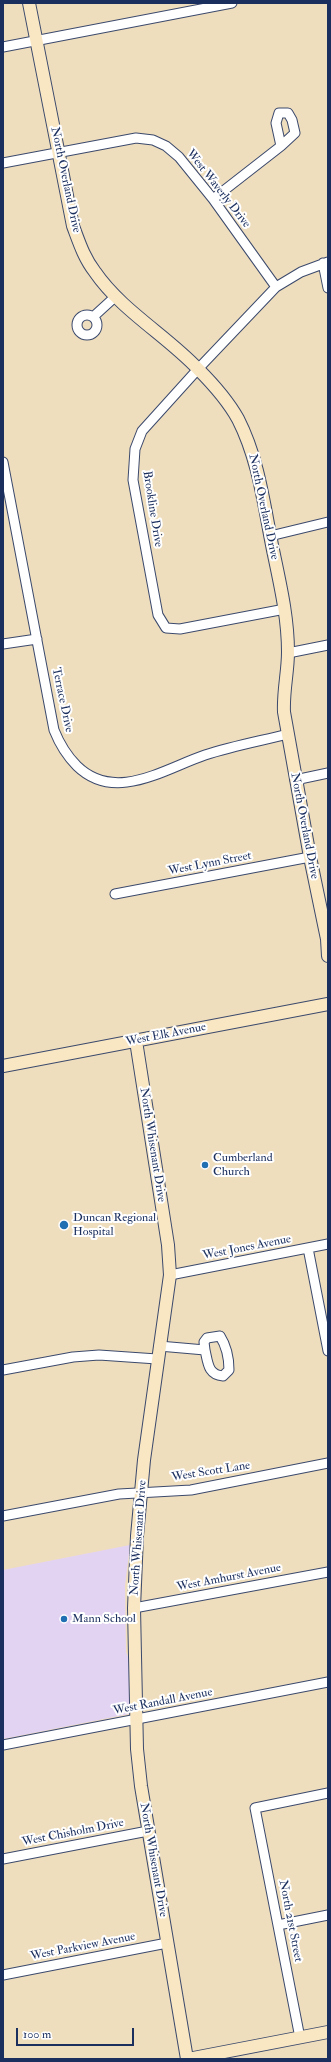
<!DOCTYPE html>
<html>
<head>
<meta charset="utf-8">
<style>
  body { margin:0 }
  #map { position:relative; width:331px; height:2062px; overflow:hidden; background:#efdebd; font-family:"IM FELL Double Pica",serif }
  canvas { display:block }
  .frame { position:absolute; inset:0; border:4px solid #1b2f5e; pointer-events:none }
  .scale { position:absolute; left:16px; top:2028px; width:118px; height:18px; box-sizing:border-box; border:2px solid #1b2f5e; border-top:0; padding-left:5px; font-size:12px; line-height:14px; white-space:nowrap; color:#1b2f5e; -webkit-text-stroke:3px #fff; paint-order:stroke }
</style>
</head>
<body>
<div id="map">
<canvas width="331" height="2062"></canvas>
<div class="frame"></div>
<div class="scale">100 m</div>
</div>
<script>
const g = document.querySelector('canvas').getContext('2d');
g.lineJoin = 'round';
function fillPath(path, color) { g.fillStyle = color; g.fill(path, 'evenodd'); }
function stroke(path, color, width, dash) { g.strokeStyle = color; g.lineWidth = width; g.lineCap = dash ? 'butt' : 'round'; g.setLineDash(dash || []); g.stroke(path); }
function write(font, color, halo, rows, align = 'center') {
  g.font = font + ' "IM FELL Double Pica",serif'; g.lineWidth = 4; g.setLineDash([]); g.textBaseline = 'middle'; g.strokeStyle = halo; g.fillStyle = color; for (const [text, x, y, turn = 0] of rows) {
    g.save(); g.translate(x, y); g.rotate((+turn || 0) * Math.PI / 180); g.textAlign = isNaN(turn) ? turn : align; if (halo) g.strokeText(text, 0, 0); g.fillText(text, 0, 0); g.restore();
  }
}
const built = new Path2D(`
  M130,1545L125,1586L126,1652L131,1665L132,1709L129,1714L3,1739V1570Z`);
const street = new Path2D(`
  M3,47L232,3
  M279,113H288L292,120L295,133L281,146L276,123Z
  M3,163L136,138L153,140L166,146L179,157L213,199L276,287
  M213,199L281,146
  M323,263L328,288
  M77 325a10 10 0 1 1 20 0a10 10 0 1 1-20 0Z
  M93,317L116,296
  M3,462L54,730C60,745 66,755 77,766C115,803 164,769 205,755C232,746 260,741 288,734
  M270,536L328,522
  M285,609L180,629L166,628L158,615L133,480L135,449L142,431L198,369L276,287L301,272L328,262
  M3,644L37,639
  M288,653L328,645
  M295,780L328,773
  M115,894L310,857
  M308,1248L328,1351
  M170,1275L328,1244
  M159,1346L205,1350C208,1363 208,1375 223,1376L229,1370C229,1357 227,1347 220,1336L207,1338L204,1342L205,1350
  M3,1370L73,1357L99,1355L157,1359
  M3,1516L119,1494L191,1490L328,1463
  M134,1608L328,1572
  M3,1745L328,1682
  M3,1859L148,1831
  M278,1925L328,1915
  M3,1975L167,1943
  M300,2038L255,1808L328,1793`);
const secondary = new Path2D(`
  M29,3L73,226C79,242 84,258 95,272C121,310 167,336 198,369C213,384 228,401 238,419C259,460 264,506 273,550C280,584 288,617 288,652C288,672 283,691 284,712L310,857L327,939L328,956
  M136,1041L168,1245L170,1275L144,1460L137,1536L134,1608L135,1656L137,1749L141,1786L187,2059
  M3,1066L328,1004
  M188,2059L328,2032`);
const markers = [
  [205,1165,4,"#1f6fb2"],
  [64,1225,5,"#1f6fb2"],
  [64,1619,4,"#1f6fb2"]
];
const streetNames = [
  ["North Overland Drive",65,180,78],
  ["West Waverly Drive",218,189,52],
  ["North Overland Drive",263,507,78],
  ["Brookline Drive",152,509,81],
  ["Terrace Drive",62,700,78],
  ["North Overland Drive",304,826,79],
  ["West Lynn Street",210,864,-11],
  ["West Elk Avenue",166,1035,-11],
  ["North Whisenant Drive",152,1145,81],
  ["West Jones Avenue",247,1248,-11],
  ["West Scott Lane",211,1472,-9],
  ["North Whisenant Drive",139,1538,-86],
  ["West Amhurst Avenue",229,1578,-11],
  ["West Randall Avenue",163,1702,-11],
  ["West Chisholm Drive",73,1833,-11],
  ["North Whisenant Drive",153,1860,80],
  ["North 21st Street",290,1921,79],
  ["West Parkview Avenue",83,1947,-11]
];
const poiNames = [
  ["Cumberland",213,1158],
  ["Church",213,1172],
  ["Duncan Regional",73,1218],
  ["Hospital",73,1232],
  ["Mann School",72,1619]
];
fillPath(built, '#e3d3f3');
stroke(street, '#3b496c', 11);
stroke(secondary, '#3b496c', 14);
stroke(street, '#fff', 9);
stroke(secondary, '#f9e7c3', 12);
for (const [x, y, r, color] of markers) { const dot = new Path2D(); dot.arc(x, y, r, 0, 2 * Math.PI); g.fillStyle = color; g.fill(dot); stroke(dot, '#fff', 1.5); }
write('12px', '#1b2f5e', '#fff', streetNames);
write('12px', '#1b2f5e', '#fff', poiNames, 'left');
</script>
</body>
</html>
